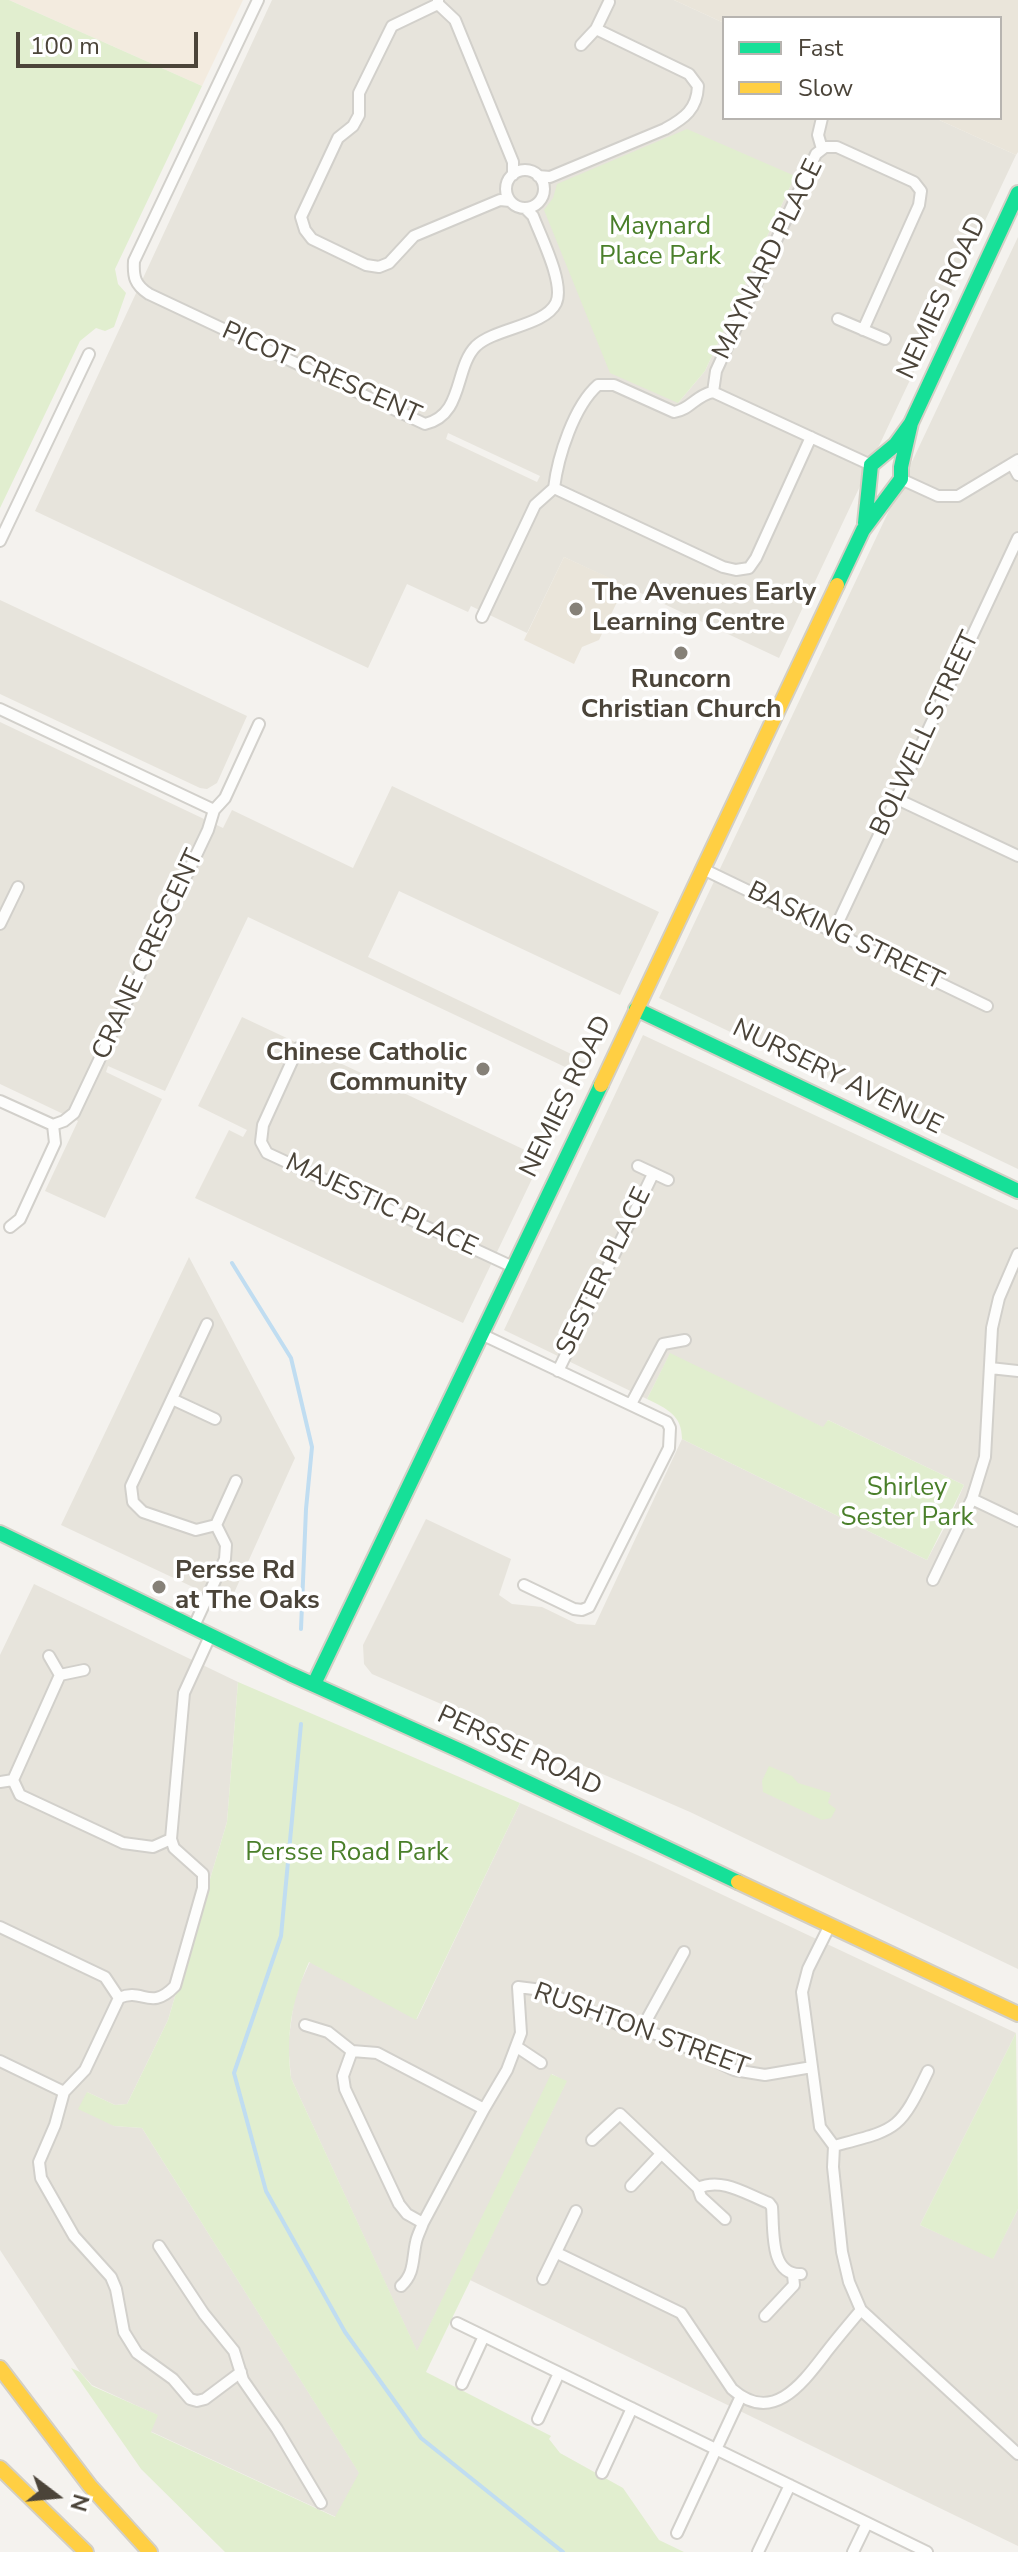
<!DOCTYPE html>
<html>
<head>
<meta charset="utf-8">
<style>
  body { margin:0 }
  #map { position:relative; width:1018px; height:2552px; overflow:hidden; background:#f4f2ee; font-family:"Nunito Sans",sans-serif }
  canvas { display:block }
  .legend { position:absolute; left:722px; top:16px; width:280px; height:104px; box-sizing:border-box; background:#fff; border:2px solid #b7b4b0; margin:0; padding:10px 14px; list-style:none; font-size:24px; color:#4b4439 }
  .legend li { display:flex; align-items:center; gap:16px; height:40px }
  .legend b { width:40px; border:2px solid #b7b4b0 }
  .north { position:absolute; left:16px; top:2456px; width:80px; height:80px; -webkit-text-stroke:6px #fff; paint-order:stroke; rotate:106deg; font-size:22px; font-weight:700; line-height:32px; text-align:center; color:#4b4439 }
  .north::after { content:''; display:block; margin:auto; width:28px; height:36px; background:#4b4439; clip-path:polygon(50% 0,100% 100%,50% 72%,0 100%) }
  .scale { position:absolute; left:16px; top:32px; width:182px; height:36px; box-sizing:border-box; border:4px solid #4b4439; border-top:0; padding-left:10px; font-size:24px; line-height:28px; white-space:nowrap; color:#4b4439; -webkit-text-stroke:6px #fff; paint-order:stroke }
</style>
</head>
<body>
<div id="map">
<canvas width="1018" height="2552"></canvas>
<ul class="legend">
<li><b style="height:10px;background:#16e098"></b>Fast</li>
<li><b style="height:10px;background:#ffcf43"></b>Slow</li>
</ul>
<div class="north">N</div>
<div class="scale">100 m</div>
</div>
<script>
const g = document.querySelector('canvas').getContext('2d');
g.lineJoin = 'round';
function fillPath(path, color) { g.fillStyle = color; g.fill(path, 'evenodd'); }
function stroke(path, color, width, dash) { g.strokeStyle = color; g.lineWidth = width; g.lineCap = dash ? 'butt' : 'round'; g.setLineDash(dash || []); g.stroke(path); }
function write(font, color, halo, rows, align = 'center') {
  g.font = font + ' "Nunito Sans",sans-serif'; g.lineWidth = 7; g.setLineDash([]); g.textBaseline = 'middle'; g.strokeStyle = halo; g.fillStyle = color; for (const [text, x, y, turn = 0] of rows) {
    g.save(); g.translate(x, y); g.rotate((+turn || 0) * Math.PI / 180); g.textAlign = isNaN(turn) ? turn : align; if (halo) g.strokeText(text, 0, 0); g.fillText(text, 0, 0); g.restore();
  }
}
const residential = new Path2D(`
  M272,0H674L724,23V118H935L1016,155L779,658L564,557L527,633L471,606L468,612L407,584L368,668L35,511ZM795,176L705,371L678,403ZM448,433L540,476L537,482L446,439Z
  M1018,237V1169L659,998Z
  M0,600L247,716L217,783L207,789L200,788L0,694Z
  M0,722L223,828L232,810L353,868L392,786L659,912L620,995L399,891L368,957L588,1062L582,1075L248,917L165,1091L108,1066L106,1072L162,1099L105,1218L45,1191L78,1121L0,1084Z
  M242,1017L542,1158L463,1323L195,1198L229,1130L243,1137L247,1130L198,1106Z
  M643,1035L1018,1210V1969L690,1812L372,1674L364,1664L363,1645L426,1519L511,1559L499,1595L512,1604L542,1607L577,1624L595,1625L682,1439L927,1560L949,1519L964,1485L828,1420L824,1428L670,1354L647,1399L504,1330Z
  M189,1257L295,1458L229,1604L61,1525Z
  M34,1584L238,1682L227,1822L168,2020L127,2104L115,2105L87,2092L114,2126L142,2128L360,2474L336,2517L150,2431L157,2415L92,2385L80,2372L0,2250V1655Z
  M520,1803L655,1863L1016,2033L920,2225L993,2258L1018,2209V2546L470,2280L566,2082L552,2074L417,2352L291,2078L288,2044L295,1994L310,1962L417,2019Z`);
const commercial = new Path2D(`
  M9,0H243L202,86Z`);
const education = new Path2D(`
  M674,0H1018V152L1016,155L935,118H1000V18H724V23Z
  M564,557L625,585L599,640L582,647L574,664L524,640Z`);
const green = new Path2D(`
  M0,0H9L202,86L115,269L118,284L126,293L114,327L105,331L96,328L80,341L0,508Z
  M687,129L795,176L705,371L678,403L610,373L544,210L553,198L557,184Z
  M670,1353L823,1427L828,1420L964,1485L927,1560L682,1439C682,1415 667,1409 647,1399Z
  M238,1682L520,1803L416,2020L309,1962C291,2003 286,2034 291,2078L417,2351L551,2074L567,2081L426,2372L551,2436L549,2439L560,2453L623,2488L659,2540L684,2552H225L141,2469L71,2368L80,2372L92,2386L158,2415L151,2432L335,2517L359,2473L142,2128L114,2126L78,2109L87,2092L115,2105L127,2104L168,2020L227,1822Z
  M769,1766L792,1776L798,1783L831,1793L828,1803L836,1809L831,1818L822,1820L763,1792L762,1781Z
  M1016,2033L1018,2209L993,2259L920,2225Z`);
const stream = new Path2D(`
  M232,1263L291,1358L312,1447L306,1509L301,1629
  M301,1724L281,1936L234,2073L266,2191L345,2332L421,2438L563,2552`);
const street = new Path2D(`
  M258,0L134,261C133,277 135,285 149,294L425,424C464,415 454,368 476,346C495,328 545,326 556,303C565,284 541,237 533,216L525,208
  M438,0V4L455,20L513,162V175
  M438,4L392,26L359,93V115L353,126L338,138L301,217L305,230L312,239L366,265L379,267L389,263L414,236L500,200L510,201
  M581,45L596,29L609,2
  M822,149L818,135L822,118
  M506 189a19 19 0 1 1 38 0a19 19 0 1 1-38 0Z
  M538,176L550,177L665,129C685,118 697,109 698,86L689,74L596,29
  M838,319L885,339
  M713,392L716,371L816,154L825,147H837L914,182L921,191L919,205L863,330
  M1012,464L1018,475
  M901,479L938,496H958L1018,460
  M554,488L723,567L736,570L749,568L756,558L811,437
  M0,541L89,354
  M482,617L535,505L554,488C558,456 574,406 598,385H614L674,412C690,410 696,395 713,392L871,465
  M0,709L214,810
  M897,799L1018,856
  M703,869L987,1006
  M0,924L18,887
  M834,931L1018,538
  M298,1048L263,1125L261,1142L267,1153L513,1267
  M0,1101L53,1125L64,1121L74,1113L208,830L214,810L225,798L259,724
  M638,1166L668,1180
  M10,1227L20,1219L55,1143L53,1125
  M207,1324L131,1486L133,1502L143,1512L196,1530L216,1525L236,1481
  M481,1334L667,1422L670,1428L669,1448L589,1607L582,1610L574,1609L524,1585
  M990,1368L1018,1371
  M558,1371L653,1174
  M172,1399L215,1419
  M631,1404L663,1344L685,1340
  M972,1499L1018,1521
  M933,1580L972,1499L985,1457L992,1328L999,1298L1018,1254
  M194,1626L225,1559L226,1545L216,1525
  M211,1634L184,1693L171,1839L174,1848L203,1874V1888L175,1986C150,2012 143,1987 119,1998L85,2070L64,2092L55,2125L39,2162L41,2178L74,2236L111,2277L116,2289L124,2332L137,2353L173,2379L190,2399L197,2401L205,2399L241,2372
  M49,1656L60,1675L84,1670
  M60,1675L13,1780L20,1795L123,1843L153,1847L171,1839
  M0,1782L13,1780
  M830,1925L808,1969L802,1992L820,2127L834,2146L833,2167L842,2252L849,2282L861,2310L1018,2454
  M0,1927L105,1977L119,1998
  M305,2025L328,2032L352,2051L343,2076L345,2089L399,2204L407,2214L423,2223L484,2109L377,2053L352,2051
  M641,2030L684,1952
  M517,2047L541,2063
  M0,2061L64,2092
  M484,2109L507,2070L521,2033L518,1987L542,1990L620,2025L663,2036L734,2070L765,2075L812,2067
  M592,2140L620,2114L698,2188C722,2177 746,2194 769,2203L772,2207C774,2228 769,2276 801,2274
  M834,2146C897,2129 899,2132 928,2071
  M631,2186L661,2154
  M698,2188L701,2197L725,2219
  M159,2246L204,2314L234,2351L243,2380L277,2429L321,2503
  M557,2253L681,2313L732,2389C774,2426 804,2381 828,2350C839,2336 850,2323 861,2310
  M543,2279L576,2211
  M401,2286C415,2273 412,2260 416,2242C417,2236 421,2229 423,2223
  M765,2316L794,2285L793,2275
  M457,2323L927,2552
  M462,2384L484,2336
  M538,2419L559,2373
  M602,2473L632,2408
  M677,2533L741,2396
  M758,2552L790,2485
  M853,2552L867,2523`);
const fast = new Path2D(`
  M865,523L871,465L895,445L911,423L1018,193
  M837,585L863,530L901,479V467L911,423
  M636,1009L1018,1191
  M0,1533L290,1674L463,1752L738,1882
  M314,1684L601,1085`);
const slow = new Path2D(`
  M601,1085L837,585
  M738,1882L1018,2014
  M0,2368L90,2486L150,2552
  M0,2468L86,2552`);
const markers = [
  [576,609,8,"#868178"],
  [681,653,8,"#868178"],
  [483,1069,8,"#868178"],
  [159,1587,8,"#868178"]
];
const parkNames = [
  ["Maynard",660,228],
  ["Place Park",660,258],
  ["Shirley",907,1489],
  ["Sester Park",907,1519],
  ["Persse Road Park",347,1854]
];
const streetNames = [
  ["MAYNARD PLACE",769,260,-64],
  ["NEMIES ROAD",943,298,-65],
  ["PICOT CRESCENT",321,374,24],
  ["BOLWELL STREET",926,734,-65],
  ["BASKING STREET",845,937,26],
  ["CRANE CRESCENT",149,955,-65],
  ["NURSERY AVENUE",837,1078,26],
  ["NEMIES ROAD",567,1097,-64],
  ["MAJESTIC PLACE",381,1206,25],
  ["SESTER PLACE",605,1272,-64],
  ["PERSSE ROAD",519,1752,25],
  ["RUSHTON STREET",641,2031,20]
];
const poiNames = [
  ["The Avenues Early",592,594],
  ["Learning Centre",592,624],
  ["Runcorn",681,681,"center"],
  ["Christian Church",681,711,"center"],
  ["Chinese Catholic",467,1054,"right"],
  ["Community",467,1084,"right"],
  ["Persse Rd",175,1572],
  ["at The Oaks",175,1602]
];
fillPath(residential, '#e7e4dc');
fillPath(commercial, '#f3ebdf');
fillPath(education, '#eae5da');
fillPath(green, '#e1eecf');
stroke(stream, '#c0ddf1', 4);
stroke(street, '#d2d0cb', 14);
stroke(fast, '#d3cfc5', 18);
stroke(slow, '#d3cfc5', 18);
stroke(street, '#fdfdfc', 10);
stroke(fast, '#16e098', 14);
stroke(slow, '#ffcf43', 14);
for (const [x, y, r, color] of markers) { const dot = new Path2D(); dot.arc(x, y, r, 0, 2 * Math.PI); g.fillStyle = color; g.fill(dot); stroke(dot, '#fff', 3); }
write('26px', '#4a7f2a', '#fff', parkNames);
write('26px', '#4b4439', '#fff', streetNames);
write('bold 26px', '#4b4439', '#fff', poiNames, 'left');
</script>
</body>
</html>
